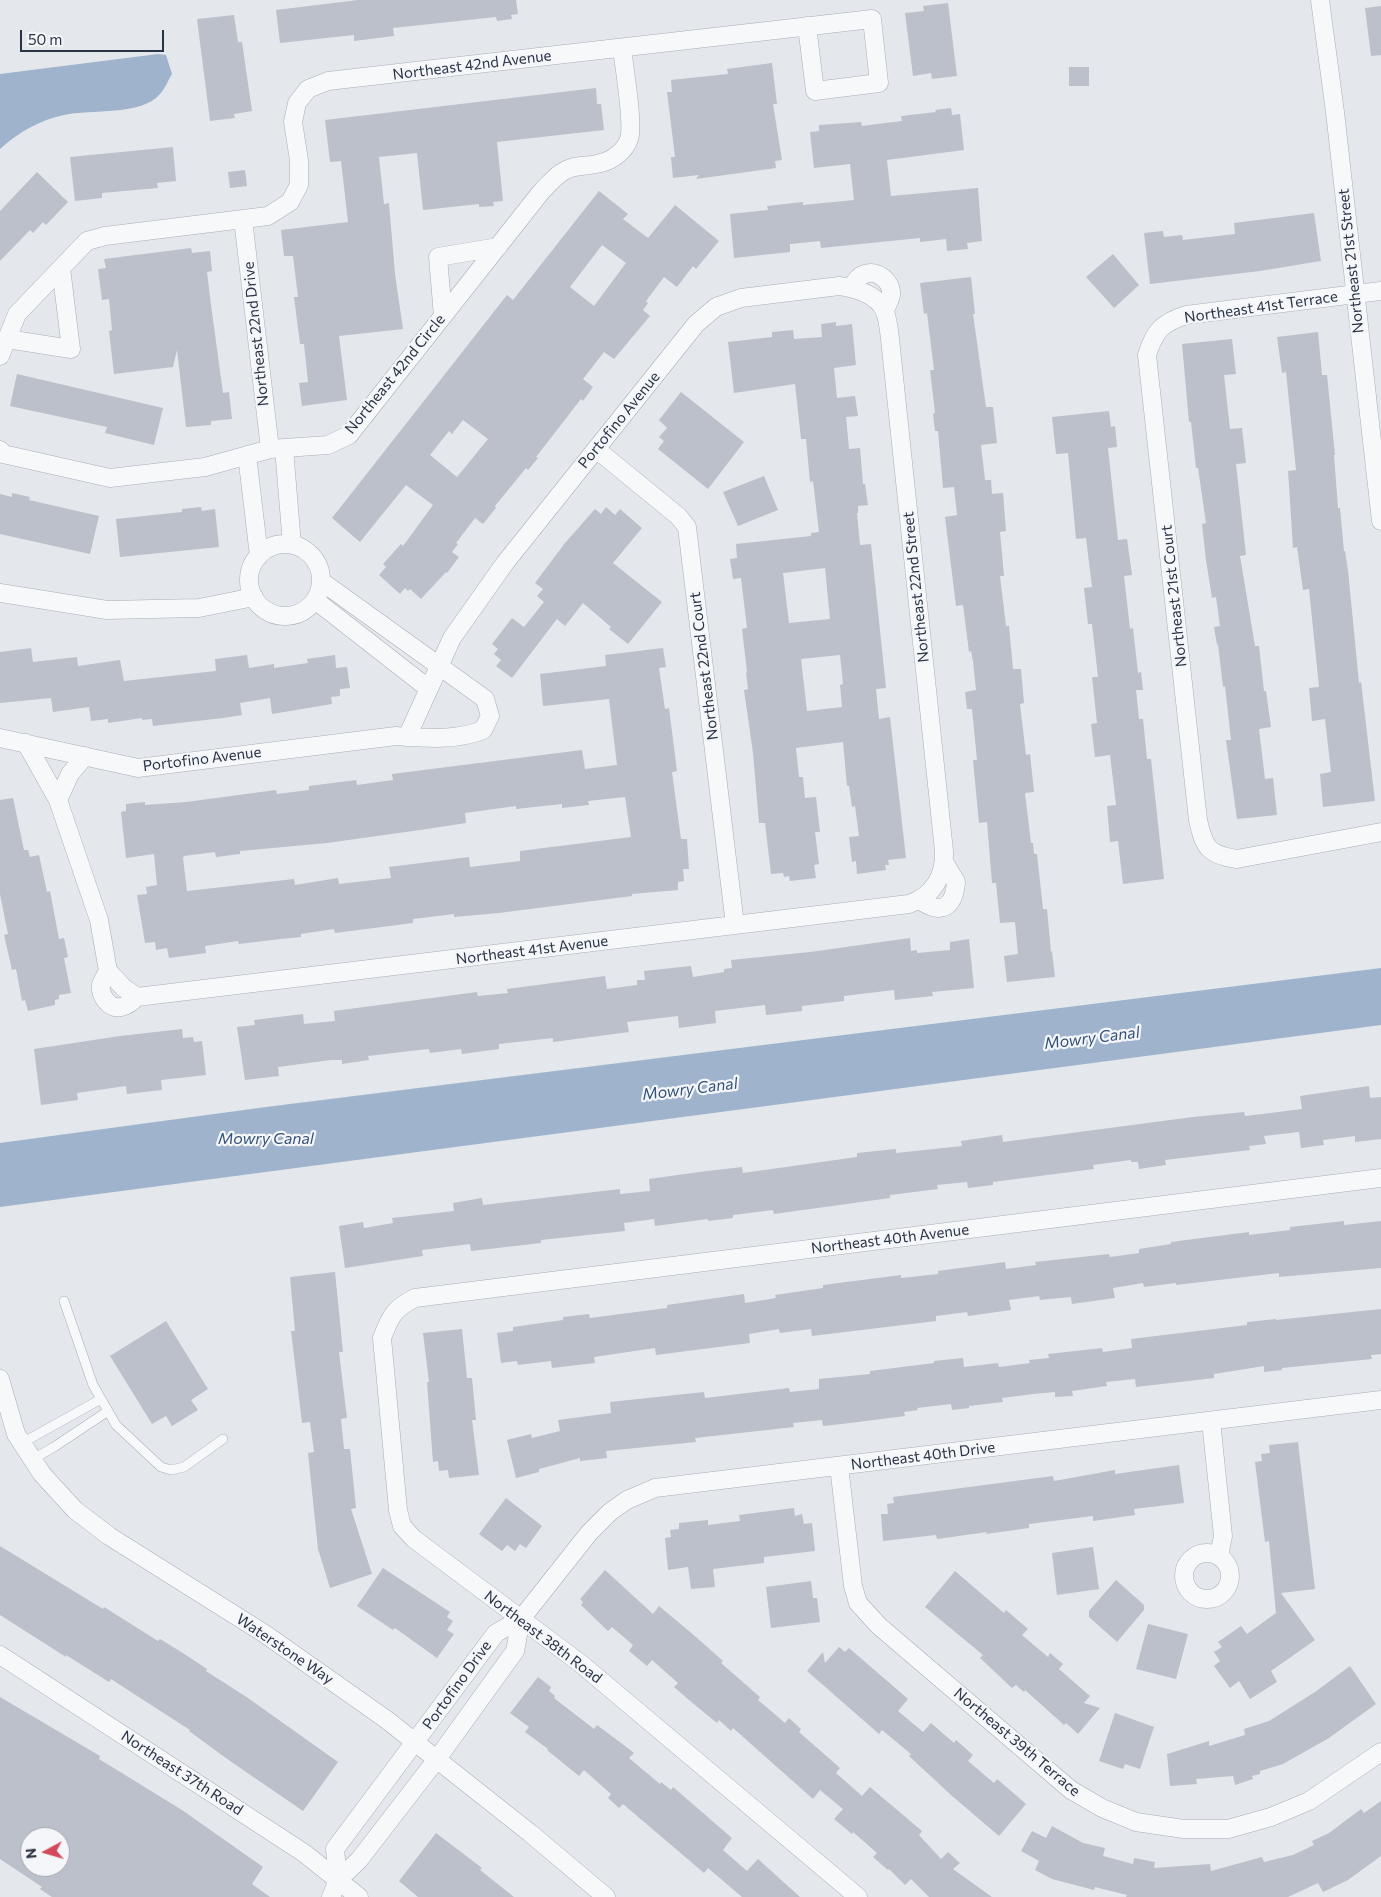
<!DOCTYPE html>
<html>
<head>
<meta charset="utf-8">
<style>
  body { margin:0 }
  #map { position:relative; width:1381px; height:1897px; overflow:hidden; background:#e4e7ec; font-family:Commissioner,sans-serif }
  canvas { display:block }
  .north { position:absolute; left:20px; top:1827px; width:50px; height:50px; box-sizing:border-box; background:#f4f6f9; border:1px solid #a4a8b1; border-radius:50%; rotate:264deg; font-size:14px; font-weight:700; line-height:20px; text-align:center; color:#2b3445 }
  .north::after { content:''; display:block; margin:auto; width:18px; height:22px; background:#d1495b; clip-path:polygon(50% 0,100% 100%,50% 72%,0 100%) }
  .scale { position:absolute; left:20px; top:30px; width:144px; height:22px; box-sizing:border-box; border:2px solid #2b3445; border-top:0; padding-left:6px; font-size:15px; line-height:18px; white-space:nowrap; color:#2b3445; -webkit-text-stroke:4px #f4f6f9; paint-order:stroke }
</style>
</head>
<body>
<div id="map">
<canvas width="1381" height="1897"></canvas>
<div class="north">N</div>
<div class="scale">50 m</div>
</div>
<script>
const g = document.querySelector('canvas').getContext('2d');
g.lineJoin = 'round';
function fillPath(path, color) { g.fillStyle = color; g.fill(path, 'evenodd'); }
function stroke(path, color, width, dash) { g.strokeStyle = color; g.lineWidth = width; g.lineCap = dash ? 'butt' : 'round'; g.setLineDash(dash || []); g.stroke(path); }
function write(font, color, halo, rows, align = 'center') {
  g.font = font + ' Commissioner,sans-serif'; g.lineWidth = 4.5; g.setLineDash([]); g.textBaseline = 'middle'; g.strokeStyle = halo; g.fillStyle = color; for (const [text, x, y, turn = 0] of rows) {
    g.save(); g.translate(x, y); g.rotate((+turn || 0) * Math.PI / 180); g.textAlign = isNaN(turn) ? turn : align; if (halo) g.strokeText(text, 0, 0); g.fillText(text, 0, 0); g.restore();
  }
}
const water = new Path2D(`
  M158,54L166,55L172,74C168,80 165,89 160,94C142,116 91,109 64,115C40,120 19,132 0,149V74Z
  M1381,968V1025L0,1207V1143L266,1107Z`);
const building = new Path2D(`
  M358,0H516L518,14L511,15L512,19L497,21L496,17L393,28L394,36L354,41V35L280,43L276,10Z
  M948,3L957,76L932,79L931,73L913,76L905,13L924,11L923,6Z
  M1381,6V55L1371,56L1365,8Z
  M234,15L238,42H242L252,111L234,114L235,118L210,121L197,19Z
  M772,63L777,104H773L782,160L775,161L776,168L696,179L699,175L673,178L671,157H675L667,92H672L671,80L728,74L727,69Z
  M1069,67H1089V86H1069Z
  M596,88L597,104H601L604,130L497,142L503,201L493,202L494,206L479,207V204L423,210L417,153L379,157L384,204L389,203L395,274L403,329L339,336L347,400L302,406L299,383L308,382L304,344H300L294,297H298L293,256H284L281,230L348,222L341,161L330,162L325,120Z
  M951,108L952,115L960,114L964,150L887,160L891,196L978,188L982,241L967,243L968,249L947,251L946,239L920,242V238L821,248L820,241L790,244V252L734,258L730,214L768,210L767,206L803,202V205L854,200L850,164L814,168L810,132L819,131V125L861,122L862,126L877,124L902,121L901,116L936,112L935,110Z
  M173,147L176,181L157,183L158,188L102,193V198L75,201L70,157Z
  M245,170L247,186L230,188L228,172Z
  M37,172L68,202L46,225L43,222L33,233L30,230L0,261V211Z
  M599,191L628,214L623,219L648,238L675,205L719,241L696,269L693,266L677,287L664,277L646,301L648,303L643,310L650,316L614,359L604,352L583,379L593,387L583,401L581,399L536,457L538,458L528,470L526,468L495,506L496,508L483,524L475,518L456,543L458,544L452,552L459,557L447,573L446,572L421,599L410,589L408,591L405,588L400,594L379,575L386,567L383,564L401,544L403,546L433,505L406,485L360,542L332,518L507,295L513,300ZM602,245L626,263L594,306L570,287ZM463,420L488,439L457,477L430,455L449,431L452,434Z
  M1314,213L1321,261L1260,271L1150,284L1144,233L1163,231L1164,237L1182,235L1183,240L1235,234L1234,223Z
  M191,248L192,253L210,251L212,271L207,272L211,305L223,393L229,392L232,419L211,421V425L186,427L177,350L173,367L114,374L109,331L112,330L109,299L102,300L98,269L106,268L104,259Z
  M1113,254L1139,285L1114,308L1086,277Z
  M971,277L975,314H973L986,407H993L997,443L981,445L985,480H991L992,494L1003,493L1006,531L1000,532L1004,576H1000L1006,626H1009L1013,669H1021L1024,703L1020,704L1026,755L1030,754L1034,792L1025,793L1031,843H1033L1034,854H1037L1043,909H1047L1051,952L1052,951L1055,977L1007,982L1004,956L1018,954L1015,922L1000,923L996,883H992L987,822L979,823L973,760H977L972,709H967L965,692L976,690L973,661L971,651L969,652L963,605L956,606L945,517L957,515L954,487L943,488L938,431H935L933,414L935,413L930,370H934L927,313L924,314L920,283Z
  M836,322V326L852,324L856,365L834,368L837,398L855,396L858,416L846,417L849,449L860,448L863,484H865L868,505L858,506V513H857L860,545L871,544L886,688L876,689L879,719L890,717L906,858L888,860L889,865H885L886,870L857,874L856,861L852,862L849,837L859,836L855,806L852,807L849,786H847L843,742L796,748L799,777H803L805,798L816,797L820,832H815L819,864L814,865L816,878L790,881L789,876L784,877L783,873L771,874L765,823H759L753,753L744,690L748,689L746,673L747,672L742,629L747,628L741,578L733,579L730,559L737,558L736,544L811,536V533L819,532L813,481L810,482L806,439H801L795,384L734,393L728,342L772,337V332L793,330L794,339L822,337L821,324ZM825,568L830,619L789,623L783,573ZM840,655L843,684L840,685L842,707L807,711L801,659Z
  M1318,332L1322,375H1327L1335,455H1334L1338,508H1340L1344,551H1345L1348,570L1359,683L1361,682L1375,801L1323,807L1320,774L1331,772L1325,719L1312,721L1309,688L1319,687L1309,589L1303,590L1297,547L1293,548L1288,471L1296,470L1286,372L1282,373L1277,337Z
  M1232,339L1236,374L1224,375L1230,429L1242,428L1246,463L1236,464L1246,555L1240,556L1255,646H1259L1264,691H1266L1271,727L1259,729L1265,779L1273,778L1277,815L1237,819L1226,740H1231L1225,686L1223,687L1218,644L1217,645L1214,627L1220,626L1216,597L1212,598L1206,560L1202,524L1206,523L1198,468H1196L1191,422H1189L1182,344Z
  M17,374L163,408L154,445L105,433L107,427L10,406Z
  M681,392L744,442L708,489L658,449L664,441L659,437L667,428L659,420Z
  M1109,411L1111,427L1115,426L1117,447L1108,448L1118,540L1127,539L1132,575L1124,576L1130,629L1133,628L1138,673L1141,672L1143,690H1136L1139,719H1143L1147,759H1151L1164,879L1123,884L1118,841L1110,842L1107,806L1116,805L1110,755L1095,757L1091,724L1097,723L1092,677H1098L1092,624H1088L1084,588L1092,587L1086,538L1076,539L1068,453L1056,454L1052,417Z
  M764,476L778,510L738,526L723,492Z
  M12,493L30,497L29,500L99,516L90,554L0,534V494L12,497Z
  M201,507L202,511L215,509L219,547L120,557L116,519L182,512V509Z
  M606,507L615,515L620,509L642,528L613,563L662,602L628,644L609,629L611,627L583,603L565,626L557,619L512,678L496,666L501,660L494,654L498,649L492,644L512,618L524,627L544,602L537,596L543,589L535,583L565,543L595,509L601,514Z
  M31,648L33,662L77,657L78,666L120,660L124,681L216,671L215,659L247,655L249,668L274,664V668L308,663L307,659L335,655L336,668L347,667L350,688L340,689V696L331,697L332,704L272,714L270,698L240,703L242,715L223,718L153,726L152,719L142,720V718L108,723V719L91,721L89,707L53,712L51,698L0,703V652Z
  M663,648L666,667L659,668L665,709L669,708L677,771L672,772L681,839H687L689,869H683L684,881L678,882V890L632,894V896L499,913L454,917V914L413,919V923L335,933L334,929L301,934V937L281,939L239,944L238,941L205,946L206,953L169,958L167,948L156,950L155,942L145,943L137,895L147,894L146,887L157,885L154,854L126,858L121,812L126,811V804L145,802V805L186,802L276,790L277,794L309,790V786L356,780L357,785L393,780L392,774L582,750L585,769L617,765L609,699L543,706L540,674L606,666L605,655ZM625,797L631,837L520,851V861L470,867L469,857L389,867L391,878L339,884L338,878L295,885L294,879L187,891L183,858L184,856L215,852L216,857L240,854V851L327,843L420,830L466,823L465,813L516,806V809L562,804V808L589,805L588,801Z
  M13,798L24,850H28L30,857L39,855L47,892L50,891L59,939L64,938L68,957L64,958L71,993L59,995V999L55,1000V1005L28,1011L25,1000L22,1001L16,969L12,970L4,935L8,934L0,894V800Z
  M910,938L911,951L917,950V953L950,950V942L969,939L974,988L932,992L933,996L895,1000L894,990L844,996V1001L802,1006V1011L766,1015L765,1005L715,1011L716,1023L679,1028L678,1016L627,1022L629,1032L553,1042V1038L499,1044V1049L462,1054L461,1049L430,1053L429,1049L419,1050L368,1056L369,1060L342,1064V1060H331L278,1067L279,1076L245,1080L237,1027L255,1025L254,1020L303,1014L304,1024L335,1021L334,1011L477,992L478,996L508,993L507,989L605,976L607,989L637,985V980H645L644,971L691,966L693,977L724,972V969L732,968L731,960L810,952Z
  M182,1029L183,1038L193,1037L194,1042L202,1041L206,1075L161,1080L162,1090L127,1094L126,1086L77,1093L78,1100L41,1105L34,1049L120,1036Z
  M1369,1086L1370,1098L1381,1097V1139L1355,1142V1136L1323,1140L1324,1145L1301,1148L1299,1132L1264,1136L1266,1144L1249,1146L1250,1150L1165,1160L1166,1165L1139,1169L1138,1162H1131V1160L1093,1165L1094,1169L993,1182V1185L968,1188L967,1182L937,1185L938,1189L890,1195V1198L774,1214L773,1210L733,1215V1218L708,1221V1219L655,1226L654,1219L624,1223L625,1231L541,1240V1243L471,1251L470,1244L422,1250L423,1256L345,1268L339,1226L363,1222L364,1228L393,1223L392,1218L454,1211L453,1203L482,1198L483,1205L620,1189V1194L650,1191L649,1179L699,1172L742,1167L743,1173L857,1157V1153L896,1149V1153L962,1146L961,1141L1002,1135L1003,1142L1193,1117L1244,1112L1245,1116L1262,1114L1302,1109L1300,1096Z
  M1344,1221V1225L1381,1221V1268L1279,1277V1273L1176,1285V1283L1144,1287L1143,1283L1113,1288L1115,1298L1072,1304L1071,1297L1040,1300L1039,1296L1009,1300L1011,1310L968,1316L967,1312L936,1316V1321L812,1336L811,1329L780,1333L779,1329L749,1334L750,1343L656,1355L655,1348L594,1357L595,1363L552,1368L551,1361L518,1365L517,1361L501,1363L497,1333L513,1331V1327L563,1320V1317L589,1314L590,1318L667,1308V1305L744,1294L745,1303L776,1298L775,1295L823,1288V1285L901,1275V1278L938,1274V1271L1005,1262L1006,1269L1036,1265L1035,1262L1109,1254L1110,1257L1139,1253V1249L1171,1244V1242L1249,1232V1235L1290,1230V1227Z
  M335,1272L343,1352H339L347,1418L341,1419L344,1449H350L356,1508L351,1509L372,1574L330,1588L318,1549L308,1453L314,1452L310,1422L302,1423L291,1331H295L290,1277Z
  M1381,1309V1354L1371,1355L1372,1359L1282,1368V1370L1264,1372V1366L1214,1374V1378L1136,1387L1135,1379L1106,1382L1107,1386L1072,1391L1073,1396L1055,1397V1392L1033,1394L1002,1398L1003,1402L969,1406V1408L952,1410L951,1404L917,1408L918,1410L904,1412L905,1416L850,1423L823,1426L822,1420L793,1423L794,1427L695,1438L696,1442L606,1451L607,1458L580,1461V1458L539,1469V1472L516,1478L507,1440L531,1434L532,1438L560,1431L558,1420L611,1413L610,1402L704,1392L705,1398L789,1388L790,1392L819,1389V1379L870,1374V1371L934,1363V1361L963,1358L964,1367L998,1363L999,1367L1030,1363L1029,1360L1049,1358L1048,1354L1102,1348L1103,1352L1132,1348L1131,1339L1247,1325V1322L1276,1319V1320Z
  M166,1321L208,1389L191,1400L198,1410L172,1426L166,1416L152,1424L110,1356Z
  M462,1329L467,1378H472L476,1420H472L479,1475L449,1478L448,1470L439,1471L438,1461L433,1462L427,1382H429L423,1333Z
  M1298,1442L1315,1589L1281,1593L1315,1640L1271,1671L1277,1682L1250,1699L1239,1681L1230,1688L1214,1666L1220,1661L1214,1652L1222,1647L1218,1642L1241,1626L1247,1634L1276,1613L1269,1541L1265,1542L1255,1462L1262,1461L1261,1454L1270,1453L1269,1445Z
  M1179,1465L1184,1503L1134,1509L1135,1515L1093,1521V1516L1029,1524V1528L986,1534L987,1532L937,1539L936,1535L883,1541L881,1514H888L887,1504L894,1503L893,1497L1053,1476L1054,1481L1115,1470V1474Z
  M506,1498L542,1526L526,1548L520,1544L515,1551L507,1545L502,1551L479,1534Z
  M794,1508L795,1516L802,1514L804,1524L812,1523L815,1551L764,1557V1563L713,1569L715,1587L691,1589L688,1567L668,1570L665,1538L671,1537L670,1530L679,1529V1523L708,1520V1525L740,1521L739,1515Z
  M0,1546L103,1609L104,1607L158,1641L160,1639L186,1655L207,1669L206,1671L248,1698L338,1762L303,1811L230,1761L189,1731L190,1730L148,1703L111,1679L109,1682L66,1655V1657L0,1615Z
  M1093,1547L1099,1589L1057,1595L1052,1553Z
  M383,1568L450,1612L447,1617L453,1621L447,1630L454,1634L437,1658L395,1628L393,1630L357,1606Z
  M605,1570L653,1614L659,1606L696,1637L723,1661L721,1663L760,1697L758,1700L785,1723L789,1718L801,1729L799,1732L840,1768L836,1773L862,1796L870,1787L922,1831L919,1835L941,1859L948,1852L960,1863L953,1869L992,1897H929L911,1879L905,1885L889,1869L888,1870L873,1857L877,1853L853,1832L852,1834L834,1819L843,1809L820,1790L813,1799L733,1728L731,1731L719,1720L717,1723L689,1700L674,1687L678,1683L652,1660L647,1666L629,1651L633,1645L612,1627L608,1631L581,1605L583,1602L580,1599Z
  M955,1571L1004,1613L1006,1610L1028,1629L1022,1635L1048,1657L1050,1653L1063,1664L1059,1669L1090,1696L1084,1703L1100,1708L1078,1734L1066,1723L1064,1725L1025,1690L1024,1692L1016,1685L1012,1688L980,1658L983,1655L925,1607Z
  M1116,1580L1144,1605V1610L1117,1642L1089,1617V1611Z
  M811,1581L813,1598H817L820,1622L771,1628L766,1587Z
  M1148,1624L1188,1634L1176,1679L1136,1669Z
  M839,1647L845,1652L849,1648L908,1699L898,1711L923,1732L931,1723L954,1743L956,1740L973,1755L968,1761L994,1783L997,1779L1026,1804L999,1836L951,1795L909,1756L911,1754L882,1730L879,1734L807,1671L823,1652L825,1663Z
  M1350,1666L1376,1704L1329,1738L1283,1764L1260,1771V1774L1252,1776L1253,1779L1235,1785L1233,1776L1196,1779L1197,1784L1170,1786L1167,1754L1209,1741V1746L1245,1735L1244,1729L1269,1721L1315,1692Z
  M538,1677L551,1687L549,1691L555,1696L554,1698L594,1729L597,1725L625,1746L634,1753L629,1758L660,1784L661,1782L671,1790L673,1787L732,1838L723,1850L747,1871L758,1859L800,1897H742L708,1868L704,1873L623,1804L619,1808L608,1798L611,1794L584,1770L579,1776L547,1750L548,1749L525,1732L529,1727L510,1713Z
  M0,1697L100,1756L99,1759L182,1810L263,1867L252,1884L270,1897H52L40,1889L42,1887L0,1859ZM30,1837H60V1867H30Z
  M1115,1713L1154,1727L1140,1769L1125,1764L1123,1769L1099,1761Z
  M1381,1801V1856L1348,1880L1323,1892L1318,1883L1288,1897H1126L1127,1895L1095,1887L1094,1890L1052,1879L1035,1870L1039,1861L1021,1851L1032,1831L1046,1838L1052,1826L1083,1843L1105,1848L1103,1856L1133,1864L1134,1858L1155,1862L1154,1868L1210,1864L1211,1871L1262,1857L1264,1862L1293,1855L1314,1845L1312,1841L1329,1833L1361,1809L1364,1813Z
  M436,1833L482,1868L480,1870L514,1897H418L399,1881Z`);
const lane = new Path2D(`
  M64,1301L93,1385L108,1411L116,1425L161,1467L171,1470L184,1467L223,1439
  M22,1443L101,1399
  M33,1459L54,1447L108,1411`);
const street = new Path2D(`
  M1320,0L1335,112L1381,521
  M243,219L270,449
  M851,288C855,282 858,276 865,274C877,269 893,282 891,295C890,300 887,306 885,310
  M1381,291L1186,315C1162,323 1155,330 1147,355L1198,820C1204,847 1208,855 1237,859L1381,832
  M443,316L438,257L498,247
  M7,339L71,349L61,268
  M0,356L17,314L87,241L105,236L268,216L290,202L299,185V160L293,122L297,103L308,89L328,81C509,61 691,39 872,19L879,83L815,91L807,26
  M284,448L292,545
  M596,449L678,516L687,527L735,925
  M0,450L3,454L110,478L205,467L270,449L328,445L349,435L541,192C550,183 558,172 571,168C580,165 591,166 601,163C613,160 625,151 629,139C634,125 624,66 622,48
  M247,455L259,556
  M249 580a36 36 0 1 1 72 0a36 36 0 1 1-72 0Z
  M0,593L107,610L199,608L254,597
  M315,600L429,689
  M0,738L138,768L396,736C425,738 455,741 483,730L490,716L485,699L321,581
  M26,743L58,800L99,920L108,971L124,988L137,997L909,904C933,896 945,876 944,851L890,339C889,330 888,320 885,312C879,295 855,288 839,286L741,298L716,307L696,324L505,563L452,638L407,737
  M58,800L70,774L85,756
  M921,901C942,915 954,907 956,882L944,862
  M108,971C106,975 102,981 101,985C100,991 103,997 106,1001C116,1013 128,1006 137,997
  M0,1379L16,1434L42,1474L75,1510L109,1536L265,1634L387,1720L530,1833L606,1897
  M1211,1421L1223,1536L1219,1556
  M839,1466L853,1586L858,1603L879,1626L1071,1790L1102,1808L1136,1822L1184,1829H1228L1271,1817L1309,1801L1381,1752
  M1184 1576a23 23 0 1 1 46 0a23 23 0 1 1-46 0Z
  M0,1655L304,1853L359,1897
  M338,1880L335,1849L496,1633L521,1619L589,1533L610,1512L627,1500L655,1488L1381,1400
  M331,1897L338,1880L359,1860L437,1759L515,1651L521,1619
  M858,1897L580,1663L414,1539L402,1526L398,1510L382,1338C390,1317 394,1308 415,1298L1381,1178`);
const streetNames = [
  ["Northeast 42nd Avenue",472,65,-7],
  ["Northeast 21st Street",1351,261,-96],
  ["Northeast 41st Terrace",1261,307,-8],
  ["Northeast 22nd Drive",256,334,-96],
  ["Northeast 42nd Circle",395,374,-51],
  ["Portofino Avenue",619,420,-51],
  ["Northeast 22nd Street",916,587,-96],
  ["Northeast 21st Court",1174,596,-96],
  ["Northeast 22nd Court",704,666,-97],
  ["Portofino Avenue",202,759,-7],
  ["Northeast 41st Avenue",532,950,-7],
  ["Northeast 40th Avenue",890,1239,-7],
  ["Northeast 40th Drive",923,1456,-7],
  ["Northeast 38th Road",543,1637,37],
  ["Waterstone Way",285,1649,34],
  ["Portofino Drive",457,1685,-54],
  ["Northeast 39th Terrace",1017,1742,40],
  ["Northeast 37th Road",182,1773,33]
];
const waterNames = [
  ["Mowry Canal",1092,1038,-7],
  ["Mowry Canal",690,1089,-7],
  ["Mowry Canal",266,1139]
];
fillPath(water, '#9fb4cc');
fillPath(building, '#bbc0ca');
stroke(lane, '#a9aeb7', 10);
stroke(street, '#a9aeb7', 19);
stroke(lane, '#f7f8fa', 9);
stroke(street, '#f7f8fa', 18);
write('15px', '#2b3445', '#f4f6f9', streetNames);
write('italic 16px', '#34527a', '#f4f6f9', waterNames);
</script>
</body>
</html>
